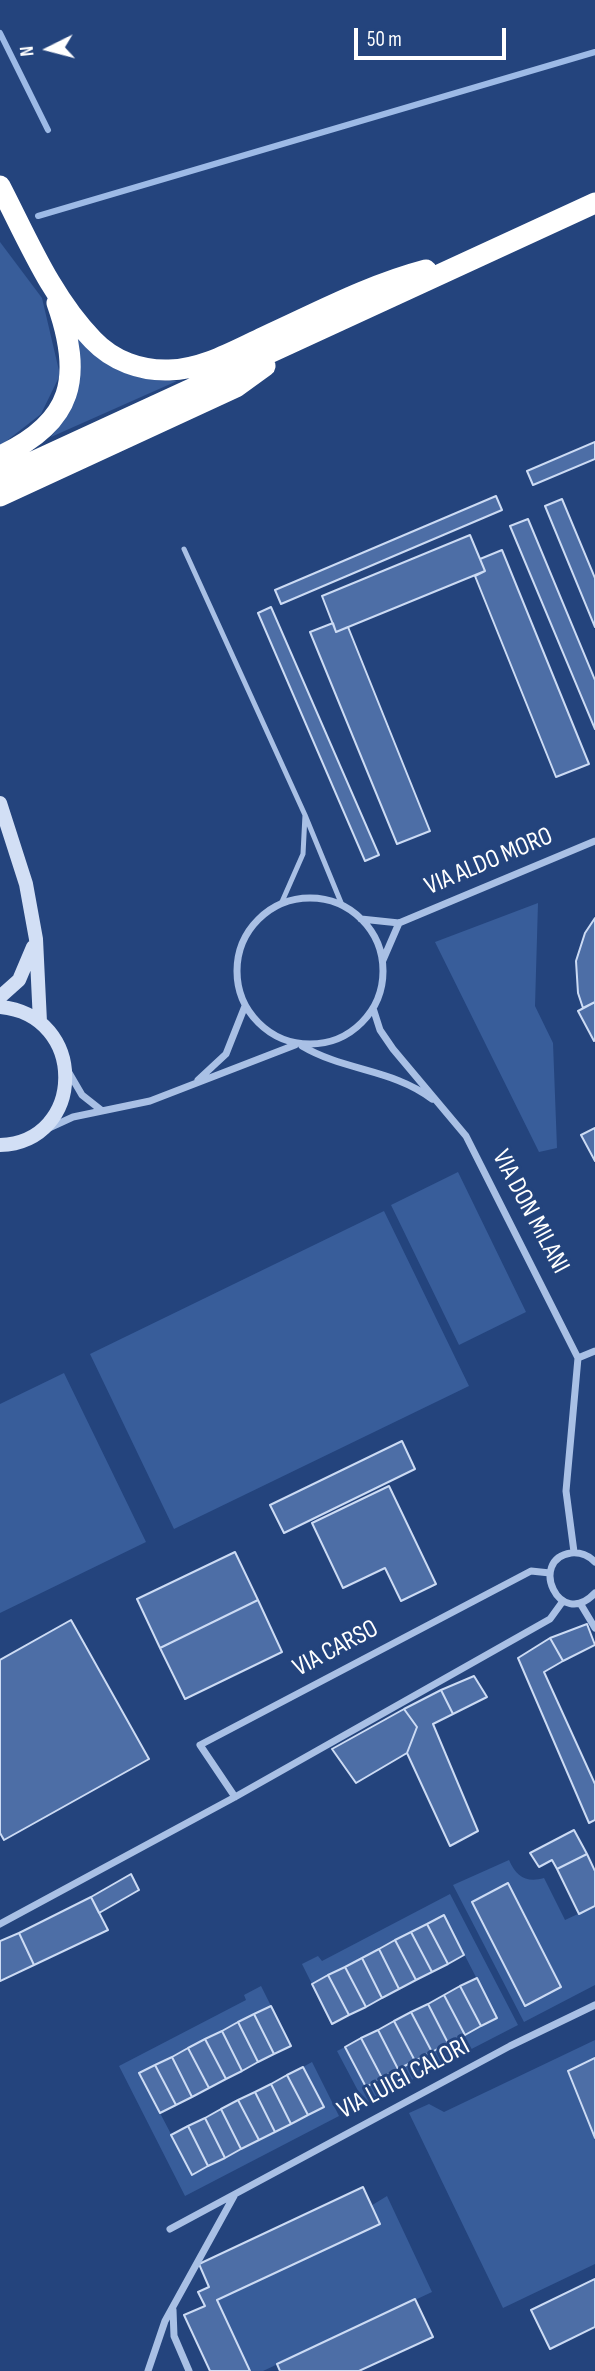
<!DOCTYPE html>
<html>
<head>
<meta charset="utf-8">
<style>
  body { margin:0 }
  #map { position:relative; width:595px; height:2371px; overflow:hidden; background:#24447d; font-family:"Sofia Sans Condensed",sans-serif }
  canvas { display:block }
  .north { position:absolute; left:14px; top:14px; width:70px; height:70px; -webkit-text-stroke:5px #24447d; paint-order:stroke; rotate:264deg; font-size:19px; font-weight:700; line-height:28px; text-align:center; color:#fff }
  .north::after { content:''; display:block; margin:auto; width:24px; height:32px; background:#fff; clip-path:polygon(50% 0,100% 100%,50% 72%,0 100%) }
  .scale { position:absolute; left:354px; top:28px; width:152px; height:32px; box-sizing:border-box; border:4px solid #fff; border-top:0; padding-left:9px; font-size:21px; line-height:24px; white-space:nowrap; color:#fff; -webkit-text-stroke:5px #24447d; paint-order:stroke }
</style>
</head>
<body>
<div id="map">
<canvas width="595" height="2371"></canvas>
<div class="north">N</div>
<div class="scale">50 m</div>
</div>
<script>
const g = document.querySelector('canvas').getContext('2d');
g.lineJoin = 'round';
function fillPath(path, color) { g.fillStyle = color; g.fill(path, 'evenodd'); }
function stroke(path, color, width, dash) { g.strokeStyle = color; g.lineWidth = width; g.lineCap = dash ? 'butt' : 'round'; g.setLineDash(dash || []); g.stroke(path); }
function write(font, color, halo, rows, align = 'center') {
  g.font = font + ' "Sofia Sans Condensed",sans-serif'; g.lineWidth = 6; g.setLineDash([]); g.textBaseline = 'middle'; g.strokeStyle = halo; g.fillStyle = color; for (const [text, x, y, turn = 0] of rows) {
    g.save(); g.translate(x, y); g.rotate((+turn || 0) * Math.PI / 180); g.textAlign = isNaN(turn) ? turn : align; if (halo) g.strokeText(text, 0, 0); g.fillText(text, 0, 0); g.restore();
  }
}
const green = new Path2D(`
  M0,242L42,298L60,375L41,414L0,446Z
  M77,335C103,370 134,381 177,381L51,437C76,404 84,376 77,335Z
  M538,903L535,1006L553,1043L557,1148L539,1152L435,942Z
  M458,1172L526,1312L459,1345L391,1205Z
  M384,1211L469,1386L174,1529L90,1354Z
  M64,1373L146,1542L0,1613V1404Z
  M509,1860C516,1877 527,1883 544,1878L565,1920L595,1906V1985L524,2022L453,1885Z
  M450,1894L518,2025L365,2104L337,2051L345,2047L366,2087L497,2018L444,1915L312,1984L302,1964L318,1956L322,1961Z
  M261,1986L271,2006L139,2073L192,2174L323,2107L303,2067L312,2062L339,2116L185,2196L119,2066L246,2000L244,1995Z
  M595,2040V2264L503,2308L409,2113L429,2104L444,2112Z
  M387,2196L432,2292L263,2371H250L217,2300Z`);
const stream = new Path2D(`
  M0,33L48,130
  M38,216L595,52`);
const building = new Path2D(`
  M595,442V459L533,485L527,471Z
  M496,496L502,510L281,604L275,590Z
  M562,499L595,578V627L545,506Z
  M528,519L595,680V729L510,526Z
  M470,535L485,571L336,632L322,596Z
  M502,550L589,764L556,777L475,576L485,571L480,559Z
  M271,607L379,855L365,861L258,613Z
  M333,623L336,632L348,627L430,831L397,844L310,632Z
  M595,918V1002L583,1008L578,993L576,961L585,933Z
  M595,1002V1040L594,1041L578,1011Z
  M595,1128V1161L581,1135Z
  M402,1441L415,1469L284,1533L270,1505Z
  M389,1486L436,1584L401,1601L385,1568L343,1588L312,1523Z
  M235,1552L258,1600L160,1648L137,1599Z
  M258,1600L282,1652L185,1699L160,1648Z
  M71,1620L149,1759L4,1840L0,1833V1660Z
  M587,1624L595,1645L563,1661L550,1638Z
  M550,1638L563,1661L544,1672L595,1784V1820L589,1823L518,1658Z
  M474,1676L487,1697L453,1714L441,1690Z
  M441,1690L453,1714L433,1724L478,1831L450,1846L407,1753L417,1727L404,1709Z
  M404,1709L417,1727L407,1753L356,1783L332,1749Z
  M574,1830L587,1854L557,1869L552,1860L539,1867L530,1853Z
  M587,1854L595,1871V1906L579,1914L557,1869Z
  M131,1874L139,1890L99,1913L91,1897Z
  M508,1883L561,1987L525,2006L472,1902Z
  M91,1897L108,1930L34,1965L19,1933Z
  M444,1915L464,1955L448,1964L427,1924Z
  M427,1924L448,1964L432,1972L411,1932Z
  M411,1932L432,1972L416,1980L395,1940Z
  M19,1933L34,1965L0,1981V1941Z
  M395,1940L416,1980L399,1989L379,1949Z
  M379,1949L399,1989L382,1998L362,1958Z
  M362,1958L382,1998L366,2007L345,1967Z
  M345,1967L366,2007L349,2015L328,1975Z
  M328,1975L349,2015L332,2024L312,1984Z
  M477,1978L497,2018L481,2026L460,1986Z
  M460,1986L481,2026L465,2035L444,1995Z
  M444,1995L465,2035L448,2043L428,2004Z
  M428,2004L448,2043L432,2052L411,2012Z
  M271,2006L291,2046L274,2054L254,2014Z
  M411,2012L432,2052L415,2061L394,2021Z
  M254,2014L274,2054L258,2062L238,2022Z
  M394,2021L415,2061L398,2069L378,2030Z
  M238,2022L258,2062L242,2071L222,2031Z
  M378,2030L398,2069L382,2078L361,2038Z
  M222,2031L242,2071L226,2079L205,2039Z
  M361,2038L382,2078L366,2087L345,2047Z
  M205,2039L226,2079L209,2088L188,2048Z
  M188,2048L209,2088L192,2097L172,2057Z
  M172,2057L192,2097L176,2105L155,2065Z
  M595,2058V2138L568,2071Z
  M155,2065L176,2105L160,2113L139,2073Z
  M303,2067L324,2107L308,2115L287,2075Z
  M287,2075L308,2115L291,2124L271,2084Z
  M271,2084L291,2124L275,2132L255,2092Z
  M255,2092L275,2132L259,2140L238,2100Z
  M238,2100L259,2140L241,2149L221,2109Z
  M221,2109L241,2149L225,2158L205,2118Z
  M205,2118L225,2158L208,2166L188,2126Z
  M188,2126L208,2166L192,2175L171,2135Z
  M363,2187L380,2224L217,2300L250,2371H210L184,2315L205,2306L198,2292L209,2287L199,2264Z
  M595,2279V2327L550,2349L531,2310Z
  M415,2299L433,2337L359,2371H280L277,2364Z`);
const lane = new Path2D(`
  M184,549L305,815
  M281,904L303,854L305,815L342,905`);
const street = new Path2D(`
  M237 971a73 73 0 1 1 146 0a73 73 0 1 1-146 0Z
  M361,919L399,923L595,841
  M383,960L399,923
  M373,1008L380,1030L393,1049L466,1136L578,1358L566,1491L574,1552
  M302,1046C344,1071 393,1069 432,1099
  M68,1071L82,1095L101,1110
  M198,1080L226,1054L245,1006
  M49,1128L73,1117L150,1101L295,1045
  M578,1358L595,1351
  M595,1562C588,1555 581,1552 571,1553C528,1559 559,1631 595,1593
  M580,1603L595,1628
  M235,1797L200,1745L531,1571L550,1573
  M0,1924L235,1797L550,1619L563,1601
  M170,2229L510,2046L595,2005
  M173,2310L174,2336L189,2371
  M148,2371L165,2321L234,2196`);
const secondary = new Path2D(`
  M0,803L26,884L36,939L40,1022
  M0,997L19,980L33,947
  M0,1007C88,1015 86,1142 0,1145`);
const highway = new Path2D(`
  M0,186C27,238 51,297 93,340C113,361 141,371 169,370C203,369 234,351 264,337C317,313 369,285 426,270
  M0,456C74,422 83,377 57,303
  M0,477L595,203
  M0,496L236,387L265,366`);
const streetNames = [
  ["VIA ALDO MORO",489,862,-23],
  ["VIA DON MILANI",530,1212,62],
  ["VIA CARSO",336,1649,-28],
  ["VIA LUIGI CALORI",404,2079,-28]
];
fillPath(green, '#385d9a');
stroke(stream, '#9dbae6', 6);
fillPath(building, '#4d6ea6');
stroke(building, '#ccdbf4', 2);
stroke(lane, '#a9c0e5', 5);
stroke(street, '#a9c0e5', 7);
stroke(secondary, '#d2dff5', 14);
stroke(highway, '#fff', 21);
write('26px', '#fff', '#24447d', streetNames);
</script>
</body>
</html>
